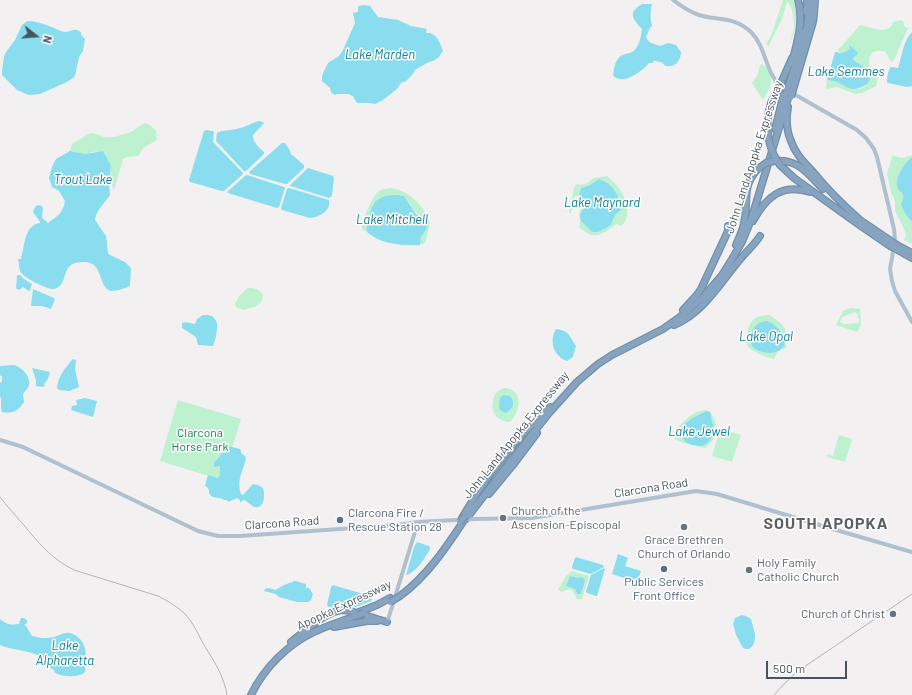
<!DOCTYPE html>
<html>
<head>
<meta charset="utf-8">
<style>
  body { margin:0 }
  #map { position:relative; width:912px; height:695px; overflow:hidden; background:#f2f0f0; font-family:Barlow,sans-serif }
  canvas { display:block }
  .north { position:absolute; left:16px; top:16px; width:40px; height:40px; -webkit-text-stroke:3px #fff; paint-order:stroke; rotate:107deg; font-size:11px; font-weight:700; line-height:16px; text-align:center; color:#47545e }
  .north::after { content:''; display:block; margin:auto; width:14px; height:18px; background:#47545e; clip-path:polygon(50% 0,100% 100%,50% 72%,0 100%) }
  .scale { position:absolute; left:766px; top:661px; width:81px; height:18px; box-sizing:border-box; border:2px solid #47545e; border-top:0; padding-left:5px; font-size:12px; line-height:14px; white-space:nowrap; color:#47545e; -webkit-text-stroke:3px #fff; paint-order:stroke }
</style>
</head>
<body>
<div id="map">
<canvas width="912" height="695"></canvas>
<div class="north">N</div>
<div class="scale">500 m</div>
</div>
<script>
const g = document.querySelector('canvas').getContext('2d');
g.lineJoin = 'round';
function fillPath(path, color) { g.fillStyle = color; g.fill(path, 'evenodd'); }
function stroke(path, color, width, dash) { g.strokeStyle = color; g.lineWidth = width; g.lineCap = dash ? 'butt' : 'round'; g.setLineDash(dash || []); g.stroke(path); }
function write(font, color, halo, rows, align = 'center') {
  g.font = font + ' Barlow,sans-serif'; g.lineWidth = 3; g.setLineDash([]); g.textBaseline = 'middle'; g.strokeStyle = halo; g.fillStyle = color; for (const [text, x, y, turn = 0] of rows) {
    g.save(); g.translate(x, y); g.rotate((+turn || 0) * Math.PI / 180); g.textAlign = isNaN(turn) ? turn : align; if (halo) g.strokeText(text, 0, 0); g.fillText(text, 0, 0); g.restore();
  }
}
const green = new Path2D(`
  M783,0H793C798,14 796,25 792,39L791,40C792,36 793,31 794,27C794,20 793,6 787,2L782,19L770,43L769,46L766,44L771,36Z
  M900,20L903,21L904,26L908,28L895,58L892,62C888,59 888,54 884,51C881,51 877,50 874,52C871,53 871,54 870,57C867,65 871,72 878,77L876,87H874L862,93L855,94L837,87L827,89L826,87L827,80C830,81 834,81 837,82C845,84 847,89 858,89C863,89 866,86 868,82C872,71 862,66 853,60L854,57L850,49C847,52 843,54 839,54V52L837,51L860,25C870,26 888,37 893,22Z
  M761,64C765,65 766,67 768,71C775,82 769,90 763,100L752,83L757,76L760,66Z
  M145,123L150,125L156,131L157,139L154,142L144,147L138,156L127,157L123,159L114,190L113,189L112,183L110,180L111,166L105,154L97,151L86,154L70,151L72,144L85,136L88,134L93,133L104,137H114L131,132L141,125Z
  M893,155C900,159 905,158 912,155V157L910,158L903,193L904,196L902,205L906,215L912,222V244L904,240L906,236L905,231L895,211V201L891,193L887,173Z
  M759,164L755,168L742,221L739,223V220L734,219L736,211L746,183L751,173Z
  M607,176C612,180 619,187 622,193C627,202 631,218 621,226L617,224C602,235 594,241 579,227L580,222L579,213L582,208L583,203L578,196H575L571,213H569L574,187L577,184C583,186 589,183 593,178ZM599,179C613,189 620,191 621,210L615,215L611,225L598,232H592L581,221L584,200L579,195L581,188L590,185Z
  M390,188C409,190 425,206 430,224L425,243L423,244H420L421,237L425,230L420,216L413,209L404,196C393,193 385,198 375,203C371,211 365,222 366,231H364C362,228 362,229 362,225C363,218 373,196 378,192C382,189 386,189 390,188Z
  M248,288C258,287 268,294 260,303C256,308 250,307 245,310C241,309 236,309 235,304L239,296Z
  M851,308L860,309L861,325L857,332L836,325L843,311ZM855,312L858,315V316L857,317L859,319V321L858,323L844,324L840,322L842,317Z
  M770,315L783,325C787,331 787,340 786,348L778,351L774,359C768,358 750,351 747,345C746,342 747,338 747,335C749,321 754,315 770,315Z
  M504,388C524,389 521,411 510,422C499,422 490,413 493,402C493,399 494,395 496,393C498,391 501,389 504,388Z
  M178,400L241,419L222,480L160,461Z
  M706,410C715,413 718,427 715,436C713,441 709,445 705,448C699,447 677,442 675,439C669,432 691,414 697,412C700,411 703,410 706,410Z
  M720,429L741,435L732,462L712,456Z
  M839,435L852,439L845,462L827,457L828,454L833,456Z
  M572,571L589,576L582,599H577C572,590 573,586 562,592L558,590L566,576ZM570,576L579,578L585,582L582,593L577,594L575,589L566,586Z`);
const water = new Path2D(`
  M642,4H652C650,12 650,18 652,26L650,28L646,37C648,43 654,44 660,46L668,43L676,45L681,52C681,59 676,68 666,66C664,65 663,63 661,62C659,62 655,61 654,61L652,63H649C643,71 621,87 613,75C614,69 614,64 618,59C622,53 626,55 632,52C639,48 641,37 642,29C633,19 627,13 642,4Z
  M363,5L370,6L378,17L398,20L411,26L427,29L426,32L427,33H430C438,36 440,43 443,51L439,57L435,60L427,63L415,70L412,75L406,81L401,83L397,89L383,100L375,104L369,103H357L356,101L354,99V97L349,94H337L334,95L331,92L330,88L322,81V77L323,73L328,63L339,56L343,50L355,23L353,13L358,12V7L359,6Z
  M28,21C40,21 53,28 64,32C72,32 73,27 81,32V35L85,39L83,51L79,57L75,76L73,78L67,82L40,94L29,95L17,90L2,75V72L4,56L6,52L15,40L22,25L26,22Z
  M912,32V86L907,87L888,83L887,82C887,77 888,70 891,67L898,68C902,56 903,41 912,32Z
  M849,45L857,52L858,54L854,57L853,60C858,63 865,67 868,72C875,82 862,89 853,89C848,89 844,85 839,83C836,81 831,81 827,80L835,52H838L839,54L845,52L850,49Z
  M259,121L263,122L264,123L253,135C252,142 260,148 264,152V154L246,171H244L216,141L217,133C222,130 233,130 240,128C246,127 252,123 259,121Z
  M206,130L213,131L214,132L213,142L243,173V174L224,191H222L190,182L189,180L204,131Z
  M282,143H285L289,149L291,154L304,165V168L287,184H285L250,174L249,172Z
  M70,151L86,154L102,151L105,154L111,166L109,183L110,195C105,203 96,210 95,220L106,236L108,253L110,255L125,262L131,268L130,286C125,288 118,291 112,291C97,289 105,260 82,262C58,263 71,284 54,289C48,290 22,277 20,271C19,268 19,262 18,259H21V258C25,246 24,225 40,223V222L33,212L34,209L37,205L42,206L43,209L42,218L46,221L48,223C58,215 62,215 65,201L59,191L52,187L49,178L52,167L56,159Z
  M912,157V222L906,215L901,205C902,201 905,197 902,193C900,190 899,192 898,188C893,179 905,163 912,157Z
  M308,168L333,176L334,178L332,195L331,197L329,198L290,186V185L307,169Z
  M247,175L284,187L285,188L279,207L277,208L228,193L227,192L245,176Z
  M599,179C613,184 620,195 621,210L615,215L611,225L606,228L598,232H592L581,221L580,214L583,209L584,200L579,195L581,188L590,185Z
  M289,188L329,200C331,211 320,217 310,218L282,210L281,208L287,189Z
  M392,195H398L404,196L416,214L427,221V228L421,237L420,245H419C402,246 380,244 367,232C365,226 371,206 376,201C381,197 386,196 392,195Z
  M17,275H20L24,279L32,284L30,290L29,291L23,287L19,290L16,288Z
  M33,289L54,298L55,299L51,309L42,306H31Z
  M203,315H207L212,316C214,318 217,321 217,324C218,329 215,342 213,346L198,345L196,337L182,328V323C186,321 190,323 195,324L197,319Z
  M767,321C779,325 795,345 776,352C769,354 756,352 752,346C751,343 751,340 751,337C752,327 757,322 767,321Z
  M556,329C569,330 570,337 576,346L573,357L567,361C553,356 549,341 556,329Z
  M73,359L76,360L75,369L79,387L69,391L59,390L57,388C58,376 65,368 73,359Z
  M14,365C21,367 31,376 29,385C28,389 25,391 23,394L24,402C18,411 13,414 2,412L1,407V399L0,396V383L2,381V377L0,375V366Z
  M32,368L50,372L47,381L45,382L44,387L36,386V380Z
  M503,395L510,396C516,402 513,409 506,413L501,411L499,408L500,398Z
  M85,398L97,401L93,417L71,410L72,406L77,405L76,400Z
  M707,411L710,412C711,415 711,419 712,422C715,431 716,432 710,440C707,443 705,445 702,446L693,445L685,442C683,438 681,433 682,429C684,421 700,414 707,411Z
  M228,446L240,449L241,451V453L246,457C244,472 236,477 241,494L243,495L253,484L258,485L263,488C265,494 265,509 255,507C251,506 248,501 243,500L240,503V500L237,498L228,502L227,500C223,501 222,498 219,498C213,497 212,498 209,493V490L207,487L205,486L208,475L218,478L220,475V466L214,467V463Z
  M417,542L429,546L430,547V549C425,558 417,571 407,575H406L407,572L414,547Z
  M618,554L628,558L625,566L641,571L637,582L612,574Z
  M576,557L603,565L604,567L591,574L573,569L572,567L575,558Z
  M604,568L605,569L597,596H596L587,593L586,591L591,575Z
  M570,576L579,578L580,577L583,578L585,580L584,585L581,594H577L575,589L566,586Z
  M293,581H296L306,584V588H309L313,594L311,600L308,602H297L279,597L276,594L264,591L265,589C269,587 273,589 276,590C279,587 288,583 293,582Z
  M333,585L370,596L372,599L371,601L356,607L342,605L329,607L327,605L331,587Z
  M742,615L746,616L751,619C752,624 755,631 755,637C755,644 751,652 743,648L736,635L733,624L735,618Z
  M0,616V619C7,625 11,625 19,624L21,618H24L27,620V623L24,625L26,626L32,636C40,638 47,639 54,637C58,636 62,633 66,633C69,632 72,634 75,635C89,644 86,658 85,672C79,678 63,677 55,673L54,670C47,667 44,659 37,655C26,650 12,650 0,645Z`);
const major = new Path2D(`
  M673,0C681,6 689,12 699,15C719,21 734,16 751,32C766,47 765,71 780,86L857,130L866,138L874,149L877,157L894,229L895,241L890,269L892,281L895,291L912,322
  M0,440L23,447L198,531L218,536H240L397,525L418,522L474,519L532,518L696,491L717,494L826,527L912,552
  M387,623L418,522`);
const highway = new Path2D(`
  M806,12L807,0
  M805,37L811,0
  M792,63C797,42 804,22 798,0
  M781,83L792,58
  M788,87L800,50L804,32
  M793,90L813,22L814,14L815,0
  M788,107C786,119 786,130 791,141C795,154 805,163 814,173C828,190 843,205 860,220
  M768,115L771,103L778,88
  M775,129L784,93
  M774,161C798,158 808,174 823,189
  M780,165L794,178L858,224L890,246
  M857,218L891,241
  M753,221C766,197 782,183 810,192
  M736,245C740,236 744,228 745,218C748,197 742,185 759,168
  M897,245L912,253
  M896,249L912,258
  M683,310L696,296L701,289L728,231V226
  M674,325C705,312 721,281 742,257C748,250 755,244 760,236
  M489,494L513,465L537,433
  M462,518C479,488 500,459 524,433C533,424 542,416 550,407
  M466,519L510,462L549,413L577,382L598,364L612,355L663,329L680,317L703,297L722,275L732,259L742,242L751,220L789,95
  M400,596C427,576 445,549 463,522
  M359,612L377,605L390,598
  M334,627L367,621H377
  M291,642C304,632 327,610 344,610C355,611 376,619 387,622
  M251,695C264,668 287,645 314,632C328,625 343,621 358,615`);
const rail = new Path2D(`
  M0,497C7,506 15,515 22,523C39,543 50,558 74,570L158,596C168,601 176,606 184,613C193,622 198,634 204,645C214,661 224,676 227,695
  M774,695L786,682L798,671L912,594`);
const highwayBridge = new Path2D(`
  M778,88L781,83
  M786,94L788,87
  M791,97L793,90
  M768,115C766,134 769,150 780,165
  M759,168L766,163L774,161
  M891,241L897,245
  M890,246L896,249
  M460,522L465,516
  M390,602L400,596
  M358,615L364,613`);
const markers = [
  [503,518,4,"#6b7280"],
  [340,520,4,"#5c6f8a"],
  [684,527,4,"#6b7280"],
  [664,569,4,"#5c6f8a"],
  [749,570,4,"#6b7280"],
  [893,614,4,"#6b7280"]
];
const streetNames = [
  ["John Land Apopka Expressway",754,157,-72],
  ["John Land Apopka Expressway",516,435,-51],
  ["Clarcona Road",651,488,-9],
  ["Clarcona Road",282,523,-4],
  ["Apopka Expressway",344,605,-25]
];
const parkNames = [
  ["Clarcona",200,433],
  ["Horse Park",200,447]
];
const worshipNames = [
  ["Church of the",511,511],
  ["Ascension-Episcopal",511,525],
  ["Grace Brethren",684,540,"center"],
  ["Church of Orlando",684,554,"center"],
  ["Holy Family",757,563],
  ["Catholic Church",757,577],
  ["Church of Christ",885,614,"right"]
];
const serviceNames = [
  ["Clarcona Fire /",348,513],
  ["Rescue Station 28",348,527],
  ["Public Services",664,582,"center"],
  ["Front Office",664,596,"center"]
];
const waterNames = [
  ["Lake Marden",380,55],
  ["Lake Semmes",846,72],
  ["Trout Lake",83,180],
  ["Lake Maynard",602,203],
  ["Lake Mitchell",392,220],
  ["Lake Opal",766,337],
  ["Lake Jewel",699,432],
  ["Lake",65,646],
  ["Alpharetta",65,661]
];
const districtNames = [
  ["SOUTH APOPKA",826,524]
];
fillPath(green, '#bef1d0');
fillPath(water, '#8addef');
stroke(highway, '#728fac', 8);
stroke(major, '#afc0cf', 4);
stroke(highway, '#86a4c0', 5.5);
stroke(rail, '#b2b5ba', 1);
stroke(highwayBridge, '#728fac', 8, []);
stroke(highwayBridge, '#86a4c0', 5.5);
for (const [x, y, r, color] of markers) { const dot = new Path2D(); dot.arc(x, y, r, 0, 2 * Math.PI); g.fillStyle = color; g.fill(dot); stroke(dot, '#fff', 1.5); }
write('12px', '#47545e', '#fff', streetNames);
write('12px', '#158248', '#fff', parkNames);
write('12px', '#5b616d', '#fff', worshipNames, 'left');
write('12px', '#4e5e75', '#fff', serviceNames, 'left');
write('italic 13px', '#097f98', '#fff', waterNames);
g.letterSpacing = '1px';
write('bold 16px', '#5c6065', '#fff', districtNames);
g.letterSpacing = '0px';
</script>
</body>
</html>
